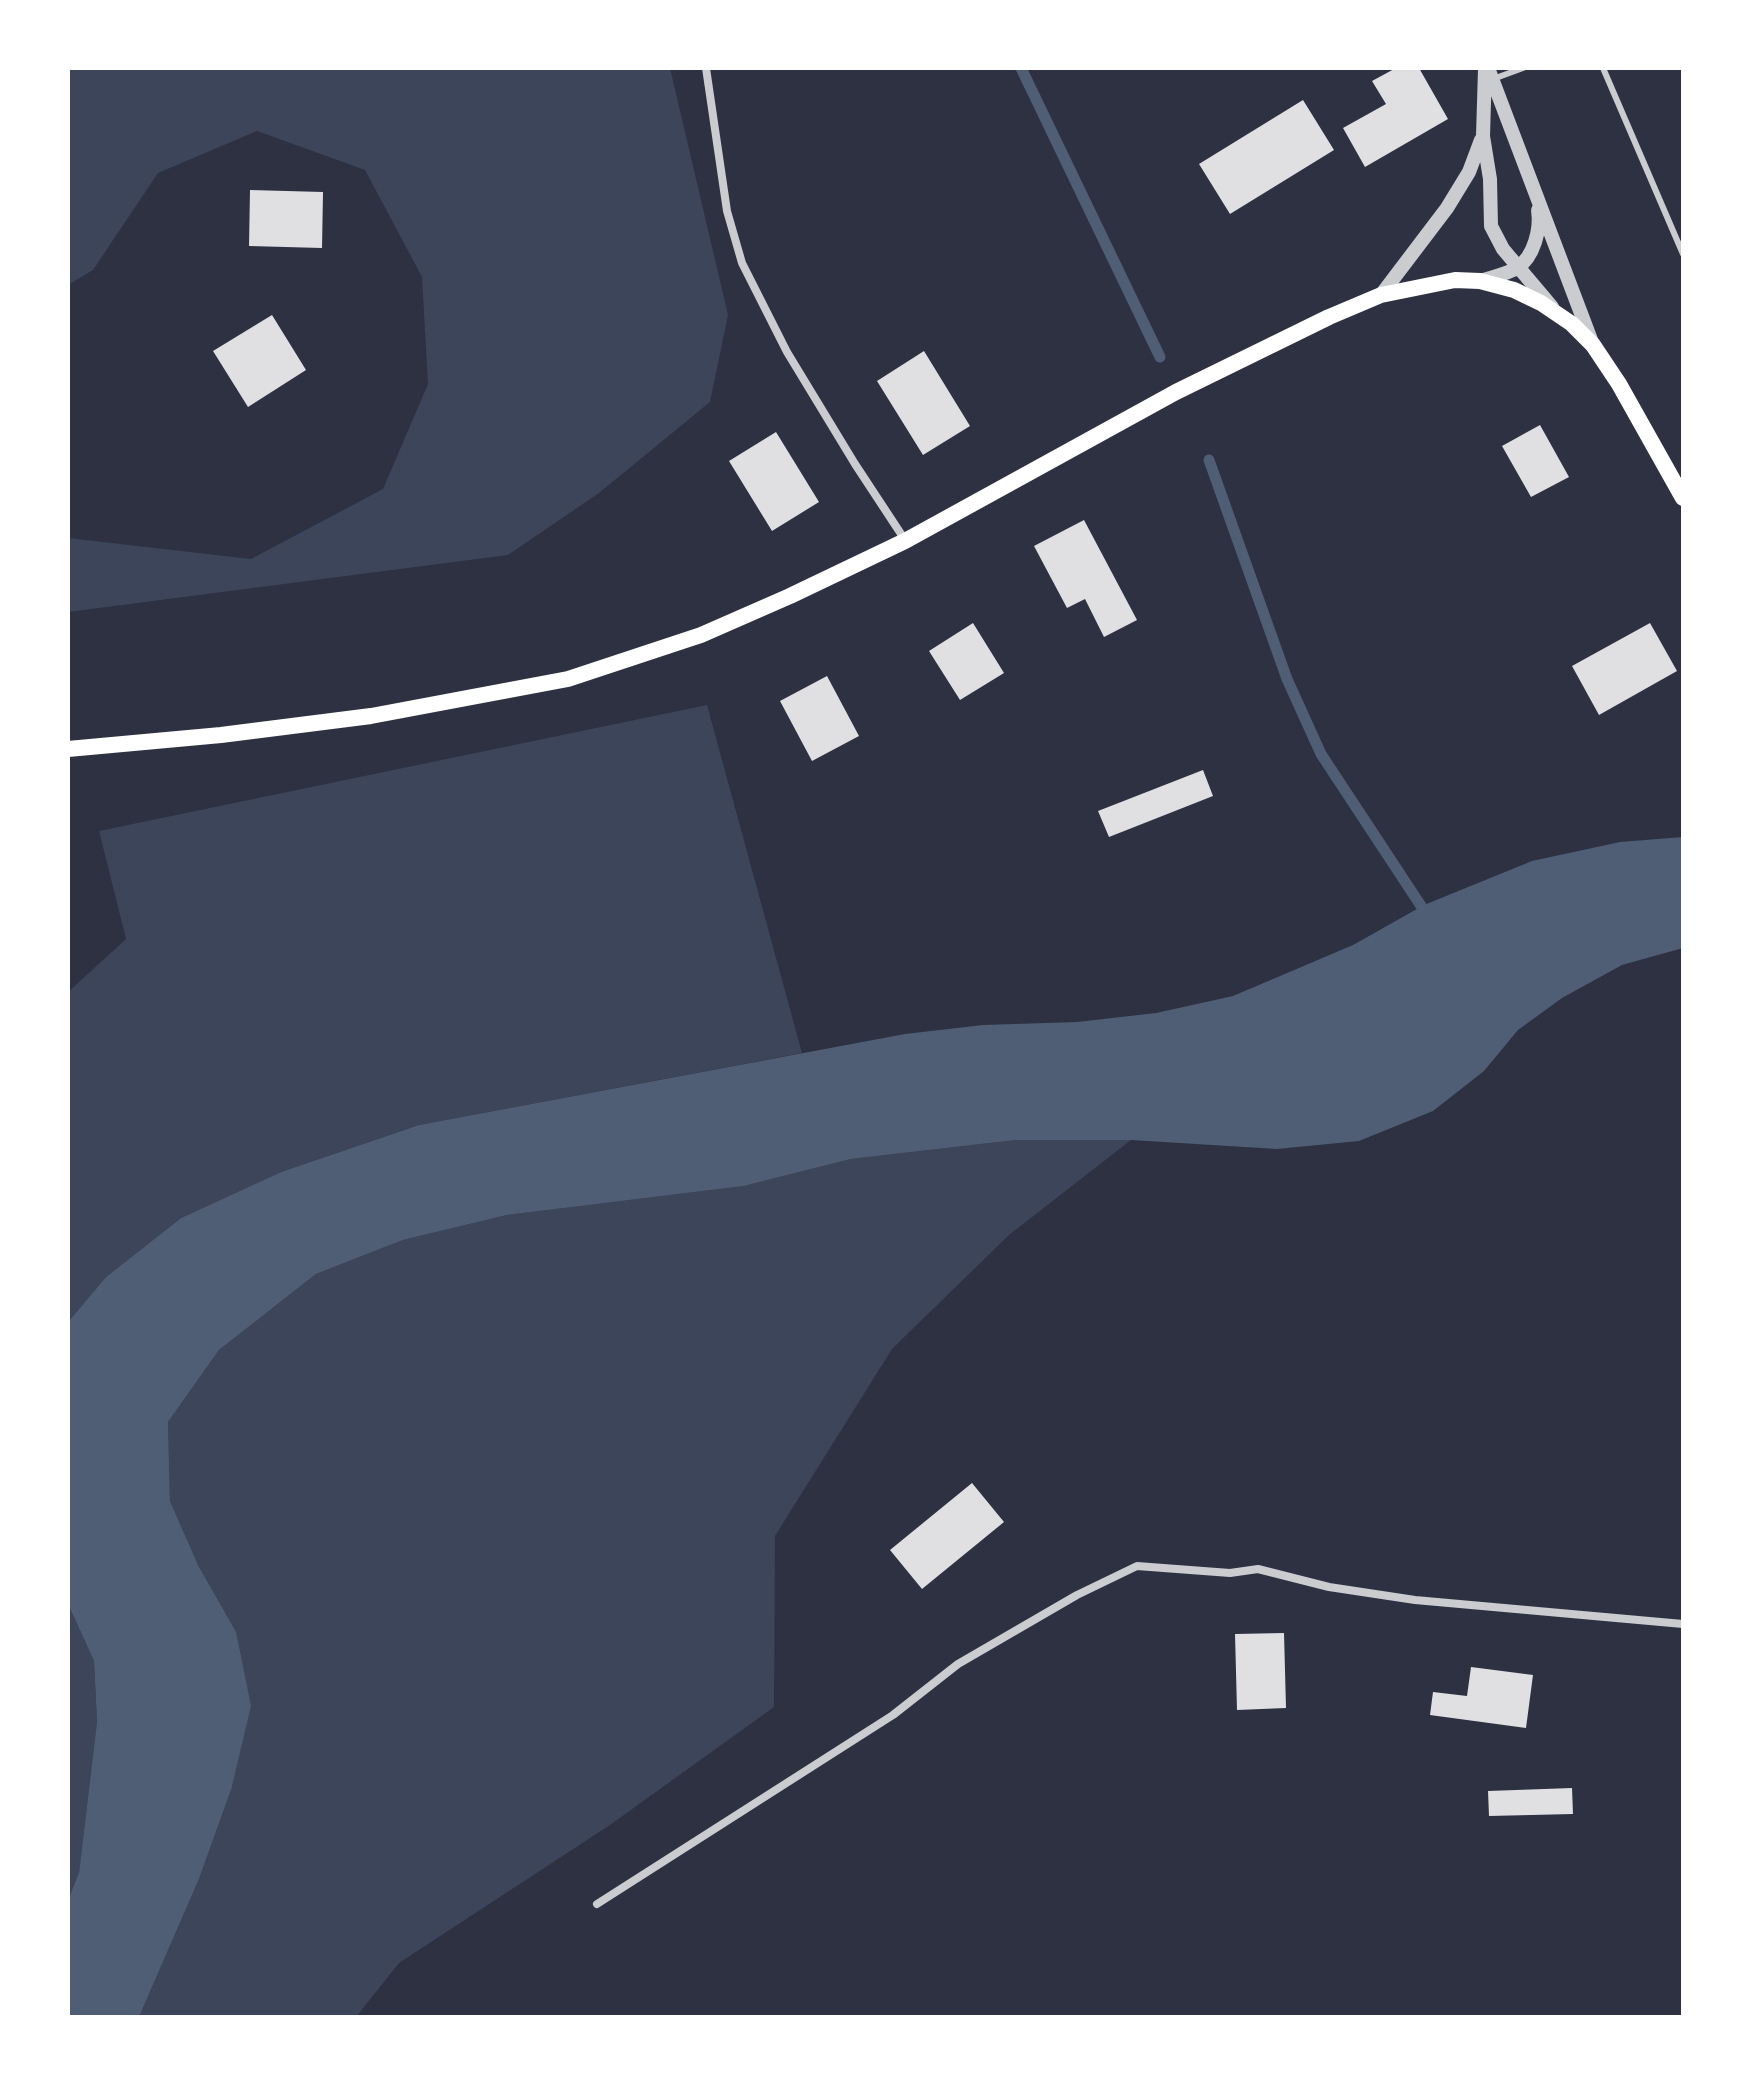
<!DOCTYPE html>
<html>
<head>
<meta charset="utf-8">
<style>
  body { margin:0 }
  #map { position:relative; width:1751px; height:2085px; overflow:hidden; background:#2d3142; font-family:Bitter,serif }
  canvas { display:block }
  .frame { position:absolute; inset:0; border:70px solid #fff; pointer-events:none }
</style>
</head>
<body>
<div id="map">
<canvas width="1751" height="2085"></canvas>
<div class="frame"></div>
</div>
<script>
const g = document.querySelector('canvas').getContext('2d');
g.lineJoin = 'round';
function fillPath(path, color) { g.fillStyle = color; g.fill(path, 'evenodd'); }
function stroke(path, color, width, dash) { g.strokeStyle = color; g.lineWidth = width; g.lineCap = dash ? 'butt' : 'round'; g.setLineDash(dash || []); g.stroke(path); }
const green = new Path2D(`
  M68,68H670L728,315L710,402L599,493L508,555L68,612V538L251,559L383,489L428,384L422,277L365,170L257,131L158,173L93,270L68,285Z
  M707,705L802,1053L419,1125L281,1172L181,1218L106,1277L68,1322V992L126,939L99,831Z
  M1016,1140H1131L1009,1235L892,1349L775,1536L774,1707L610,1825L399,1963L356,2017H139L199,1879L231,1790L199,1567L170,1501L168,1422L219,1350L316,1274L403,1240L507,1215L744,1186L851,1159Z
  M68,1604L94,1661L97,1723L79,1874L68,1900Z`);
const water = new Path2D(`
  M1683,837V948L1622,965L1562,998L1518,1030L1484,1071L1433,1111L1359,1141L1277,1149L1131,1140H1016L851,1159L744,1186L507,1215L403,1240L316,1274L219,1350L168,1422L170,1501L199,1567L236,1632L251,1706L231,1790L199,1879L139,2017H68V1900L79,1873L97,1722L94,1661L68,1604V1322L106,1277L181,1218L281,1172L419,1125L905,1034L983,1025L1077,1022L1156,1013L1233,996L1353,945L1424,905L1532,861L1620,842Z`);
const stream = new Path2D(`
  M1021,68L1160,357
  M1209,460L1287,679L1321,754L1429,918`);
const building = new Path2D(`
  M1396,68H1419L1448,119L1365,167L1343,128L1386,104L1372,81Z
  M1303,100L1334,150L1230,214L1199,164Z
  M250,190L323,192L322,248L249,246Z
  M272,315L306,370L248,407L213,351Z
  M924,351L970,426L923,455L877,381Z
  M1540,425L1569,477L1531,497L1502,446Z
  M776,432L819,502L772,531L729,461Z
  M1084,520L1137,620L1104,637L1085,599L1067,608L1034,546Z
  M973,623L1004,673L960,700L929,651Z
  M1650,623L1677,671L1599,715L1572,666Z
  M827,676L859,736L812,761L780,701Z
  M1203,770L1213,796L1109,837L1098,811Z
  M972,1483L1004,1522L922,1589L890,1550Z
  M1284,1633L1286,1708L1237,1710L1235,1634Z
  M1471,1667L1533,1675L1526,1728L1430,1715L1433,1692L1467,1696Z
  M1572,1788L1573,1814L1489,1816L1488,1791Z`);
const service = new Path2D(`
  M1603,68L1683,254
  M1493,79L1523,68`);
const minor = new Path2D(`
  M706,68L727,211L742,263L787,352L855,464L905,540
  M597,1904L893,1715L958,1664L1077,1595L1137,1566L1230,1573L1258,1569L1329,1587L1415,1600L1683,1624`);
const tertiary = new Path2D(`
  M1488,68L1593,345
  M1485,69L1483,136L1490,179L1491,226L1503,249L1552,307
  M1480,281C1492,277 1507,274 1517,268C1534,257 1541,229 1538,210
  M1381,295L1447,208L1469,172L1481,140`);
const secondary = new Path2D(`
  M68,749L221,735L371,716L568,679L701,635L790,596L905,541L1176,392L1329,317L1381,295L1455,280L1480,281L1514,290L1541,303L1572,324L1593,345L1619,384L1683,498`);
fillPath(green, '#3c4559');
fillPath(water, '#4f5d75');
stroke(stream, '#4f5d75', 11);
fillPath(building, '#e0e0e3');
stroke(service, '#caccd0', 6);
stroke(minor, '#caccd0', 8);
stroke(tertiary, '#caccd0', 14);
stroke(secondary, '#fff', 16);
</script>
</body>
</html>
